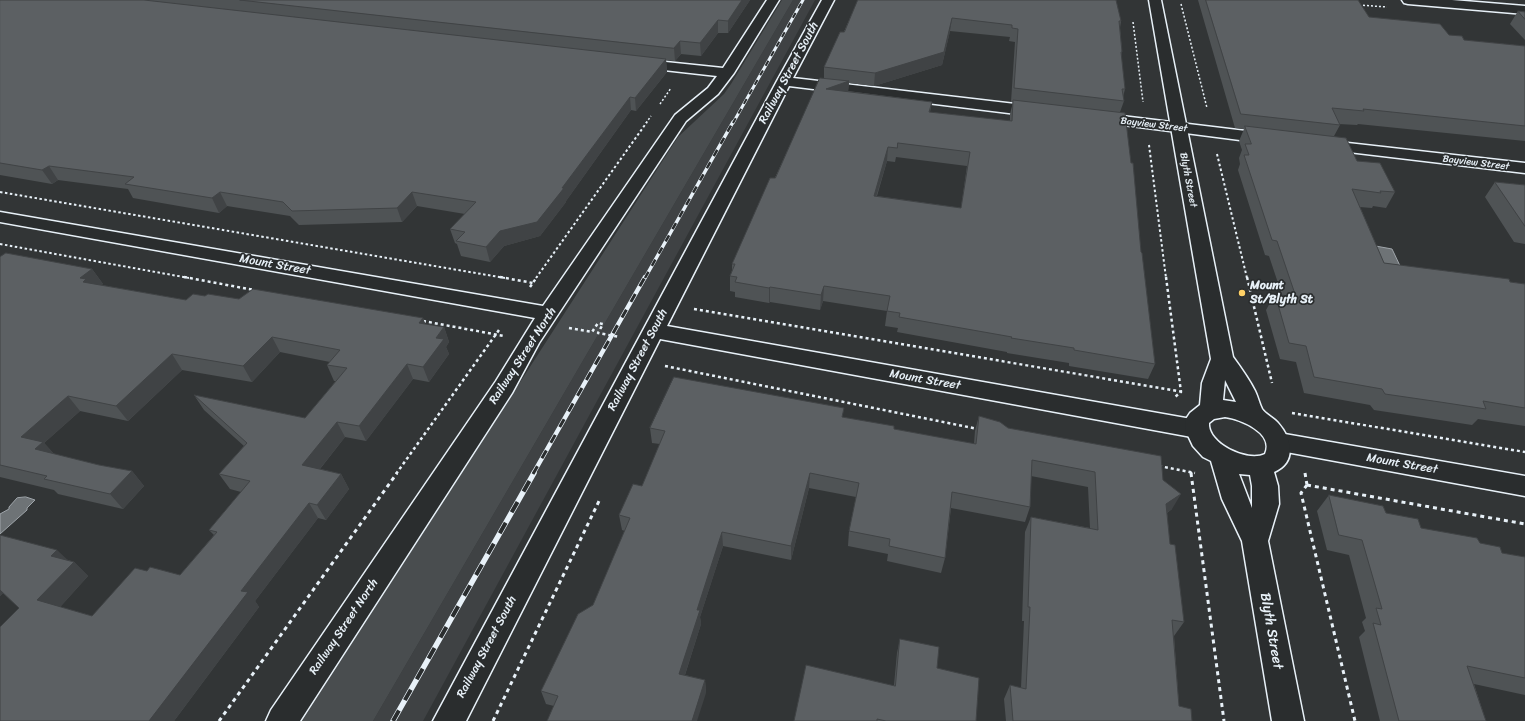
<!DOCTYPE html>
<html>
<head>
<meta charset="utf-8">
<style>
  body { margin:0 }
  canvas { display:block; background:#323536 }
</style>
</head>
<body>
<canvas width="1525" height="721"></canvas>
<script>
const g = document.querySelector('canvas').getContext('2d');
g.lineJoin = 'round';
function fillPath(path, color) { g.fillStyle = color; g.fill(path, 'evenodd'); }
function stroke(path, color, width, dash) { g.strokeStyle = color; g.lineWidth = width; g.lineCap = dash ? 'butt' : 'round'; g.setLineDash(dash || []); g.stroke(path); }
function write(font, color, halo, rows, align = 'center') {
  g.font = font + ' Sriracha,sans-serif'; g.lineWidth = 3.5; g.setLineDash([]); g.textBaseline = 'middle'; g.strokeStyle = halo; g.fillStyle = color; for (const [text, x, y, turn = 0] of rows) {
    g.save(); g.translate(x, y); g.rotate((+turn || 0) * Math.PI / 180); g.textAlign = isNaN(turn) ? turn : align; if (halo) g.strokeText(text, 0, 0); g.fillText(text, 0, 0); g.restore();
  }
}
const built = new Path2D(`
  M793,0H815L423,721H373Z`);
const green = new Path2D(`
  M782,0H793L373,721H302L678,137L724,94L731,84Z`);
const water = new Path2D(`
  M1370,245L1392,249L1402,270L1379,267Z
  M26,497L35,500L27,508V510L0,534V514L9,509V507L17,498Z`);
const pathFar3 = new Path2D(`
  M1181,4L1207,108
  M1359,5L1387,7
  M1133,22L1143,102
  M660,104L671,88
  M646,123L651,116`);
const pathFar2 = new Path2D(`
  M1149,145L1166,278
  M1217,154L1247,278
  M0,192L505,278
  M0,244L189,278
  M536,278L647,122`);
const pathFar1 = new Path2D(`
  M184,277L254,290
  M500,277L533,283
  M1166,277L1181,392L1175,397V399
  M1247,277L1272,383
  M530,287L537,277
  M694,309L1184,392
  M423,321L504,336
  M569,328L592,332L598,323L603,324L598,333L620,337
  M665,366L978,429
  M1292,413L1525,452
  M1159,466L1195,473
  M1191,472V474
  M396,474L499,330`);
const path = new Path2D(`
  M1191,473L1224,721
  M1305,473L1307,485
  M1307,485L1301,493L1355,721
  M1307,485L1525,524
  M219,721L397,473
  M493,721L600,499`);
const minor = new Path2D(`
  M767,0H779L734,73L718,94L686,121L539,343L512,393L300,721H266L271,710L496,381L535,318L0,222V212L543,306L675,115L708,88L717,76L637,67L632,66L630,63L632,60L637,59L723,68Z
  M822,0H834L793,78L1041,107L1046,109L1049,112L1046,115L1041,117L789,86L667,326L1197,420L1205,423L1209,429L1205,435L1197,438L660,339L466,721H433L777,81Z
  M1402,0H1452L1525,6V14L1408,4L1404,3Z
  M1097,113L1271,134L1277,136L1279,139L1277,142L1271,144L1092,121L1089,118L1092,115Z
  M1321,140L1525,163V173L1315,148L1313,145L1315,142Z
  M1279,433L1525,476V496L1270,449L1267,442L1270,435Z`);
const tertiary = new Path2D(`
  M1149,0H1161L1233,357C1241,368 1249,379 1255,391C1258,397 1259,403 1262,409C1265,414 1274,418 1278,423C1292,439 1297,462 1274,472L1278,486L1279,504L1268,541L1304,721H1272L1242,541L1222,499L1211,461L1203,457L1193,446L1185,429L1186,419L1190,413L1200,405L1202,383L1211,359ZM1225,380L1236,402L1223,400ZM1225,417C1240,419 1275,433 1265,454C1247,463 1207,443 1209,423L1214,419ZM1239,474L1250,475L1252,486V508Z`);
const railFar3 = new Path2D(`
  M733,123L803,0`);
const railFar2 = new Path2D(`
  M645,278L733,122`);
const railFar1 = new Path2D(`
  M533,474L645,277`);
const rail = new Path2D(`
  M393,721L534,473`);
const wall = new Path2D(`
  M0,0H750L728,33H718L701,56L681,54L675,61L666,60L667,72L636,111L631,110L566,201V202L540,236L504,246L490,262L461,256L457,244L455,243L450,229L465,214L417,206L402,222L299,225L290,216L227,206L219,213L133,198L128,189L58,180L52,184L0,175Z
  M858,0L1121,21L1120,28L1122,52L1121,55L1125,89L1123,97L1124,101L1120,112L1141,252L1155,364L1148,379L1069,366V363L1007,353V352L897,332L898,328L885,326L887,311L823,301L820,310L770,302L769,303L735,297V292L730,291V276L732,271V264L775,178L824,78V67L844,32ZM950,31L1010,37L1009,41L1015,42L1011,102H1013L1010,114V121L930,112L932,102L848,91L849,83L874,86L942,65ZM896,157L967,166L961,208L877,196L887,161L895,162Z
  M1198,0H1358L1369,17L1449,35L1464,40L1525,46V141L1358,124L1357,125L1339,124L1340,125L1334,136L1357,161L1395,192L1386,208L1373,206L1372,208L1360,207L1384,263L1525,284V426L1478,419L1472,425L1427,418L1374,410L1370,405L1304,393L1296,362L1280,359L1266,310L1275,294L1282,295L1269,256L1265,255L1238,170L1240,164L1239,158L1242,150L1239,141L1244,129L1235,128Z
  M1518,11L1525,12V40L1510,24Z
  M1495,182L1525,185V244L1514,242L1485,197Z
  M0,257L92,269L103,284L101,285L186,300L205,296L423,318L425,324L444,327L449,342L446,347L449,354L429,382L413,379L366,441L345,437L320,469L341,474L349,489L326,520L318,518L255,601L259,607L174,721L19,608L3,593L0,596V535L68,560L74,562L88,576L60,607L92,616L147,571L180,575L214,535L209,530L241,492L230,489L219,474L244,446L204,410L194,395L305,418L336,381H334L327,365L330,362L280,352L252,382L182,370L128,421L80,411L44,443L54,454L99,465L132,471L144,486L123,509L58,494L54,490L0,477Z
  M979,416L1008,428L1163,480L1172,509L1167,513L1170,544L1184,622L1174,636L1179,706L1192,721H1006L1004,699L1010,685L1021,688L1024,621H1022L1025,532L1031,517L1090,528L1088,487L1031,476L1030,507L1025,522L951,508L945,558L941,573L887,561L888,554L848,546L849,531L856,497L809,488L791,560L723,546L700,617L701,624L685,675L705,680L706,693L554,706L546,704L541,691L593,605L625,531L622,530L619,515L642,486L660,444L652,443L650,428L843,417L894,429L974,444L975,431Z
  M1329,495L1386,513L1421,528L1480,543L1502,553L1525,557V695L1474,684L1486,721H1380L1359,637L1365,631L1362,622L1366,618L1349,555L1327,550L1317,511Z
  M900,639L937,668L976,721H794L894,685L897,653Z`);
const shadedWall = new Path2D(`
  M742,0H750L728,33V21Z
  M952,18L950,31L942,65L874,86L875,73Z
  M718,20V33L701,56L700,43Z
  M680,41L681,54L675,61L674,48Z
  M666,59L667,72L636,111L635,98Z
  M849,81L848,94L826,89Z
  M630,97L631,110L566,201V202L540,236L504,246L490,262L486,247L500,231L562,188Z
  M888,147L887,161L872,210L874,196Z
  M49,166L58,180L52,184L42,170Z
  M220,192L227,206L219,213L212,198Z
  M412,192L417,206L402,222L397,208Z
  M92,269L103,284L94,290L97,294L80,278Z
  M824,286L823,301L820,310L821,295Z
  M770,287V302L769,303V288Z
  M423,318L429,333L419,323Z
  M444,327L449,342L446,347L449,354L429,382L423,367L436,338Z
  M272,337L280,352L252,382L243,366Z
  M172,354L182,370L128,421L116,406Z
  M407,364L413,379L366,441L359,426Z
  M68,396L80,411L44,443L57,457L49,464L21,437Z
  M337,422L345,437L311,480L302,465Z
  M132,471L144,486L123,509L110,494Z
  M810,473L809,488L791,560V546Z
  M341,474L349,489L326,520L317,505Z
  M1181,494L1172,509L1158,519L1166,504Z
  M309,503L318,518L255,601L259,607L174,721H149L241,591Z
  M722,532L723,546L700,617L701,624L681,687L679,674L697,610Z
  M57,550L72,564L74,562L88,576L53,615L37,600L51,556Z
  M0,589L4,592L0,596Z
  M705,680L706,693L697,721H692Z`);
const building = new Path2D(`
  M0,0H144L666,59L635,98L630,97L562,188H564L537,222L500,231L486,247L456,241L465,232L450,229L476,202L412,192L397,208L292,211L283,202L220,192L212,198L125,184L134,177L49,166L42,170L0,163Z
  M240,0H742L728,21L718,20L700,43L680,41L674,48Z
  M858,0H1116L1121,21H1119L1122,52H1121L1125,89H1122L1124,101L1014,88L1018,29L1012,28V25L952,18L944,52L875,73L824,67L840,32H844Z
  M1206,0H1358L1369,17L1440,24L1449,35L1462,36L1464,40L1525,46V126L1363,109L1364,111L1332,108L1340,125L1241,114Z
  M1518,11L1525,12V19Z
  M820,78L849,81L826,89L932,102L929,112L1012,121L1013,100L1125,113L1131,163H1133L1141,252L1142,253L1155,364L1074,350V348L1011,338L1012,337L899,317L900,313L887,311L890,296L824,286L821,295L770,287L769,288L735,282L737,277L730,276L735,264H732L770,178H775ZM898,143L970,152L961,208L874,196L888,147L897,148Z
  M1245,126L1346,138L1357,161L1380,163L1395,192L1380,191L1381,193L1352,189L1384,263L1509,279L1510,282L1525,284V408L1483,401L1486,409L1440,402L1385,394L1382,389L1314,377L1306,346L1289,343L1275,294L1296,297L1277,241L1272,240L1244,155H1249L1245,144H1251Z
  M1495,182L1525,185V226Z
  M6,253L92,269L80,278L86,279L83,282L186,300L193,294L205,296L208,294L239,299L253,289L423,318L419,323L444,327L436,338L444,339L423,367L407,364L359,426L337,422L302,465L341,474L317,505L309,503L241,591L248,592L149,721H0V627L19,608L0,590V535L57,550L51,556L74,562L37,600L92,616L135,568L147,571L150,567L180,575L217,532L209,530L250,481L219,474L247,443L194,395L305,418L347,368L327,365L340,350L272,337L243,366L172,354L116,406L68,396L21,437L43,442L35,449L99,465L132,471L110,494L44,479L47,476L0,465V257Z
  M674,377L844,408L842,417L894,426V429L976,444L979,416L1000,422L1008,428L1161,456L1163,480L1181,494L1166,504L1170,544L1175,545L1184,622L1172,620L1179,706L1191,709L1192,721H1013L1010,685L1026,689L1030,607H1028L1031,517L1098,530L1095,472L1032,460L1030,507L952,492L945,558L889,546L890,539L849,531L859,483L810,473L791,546L722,532L697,610H700L679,674L705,680L692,721H547L558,696L541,691L578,614L593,605L630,518L619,515L633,484L642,486L665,431L650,428Z
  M1329,495L1383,506L1386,513L1418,519L1421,528L1477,538L1480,543L1500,547L1502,553L1525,557V678L1467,666L1486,721H1399L1373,623L1381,625L1376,608L1382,609L1362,540L1339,535Z
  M900,639L939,647L937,668L979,678L976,721H886L877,719V721H794L806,665L895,686Z`);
const markers = [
  [1242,293,4,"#ffd166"]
];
const farStreetnames = [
  ["Bayview Street",1154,125,7],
  ["Bayview Street",1476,163,7],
  ["Blyth Street",1188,180,79]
];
const streetNames = [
  ["Railway Street South",789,73,-62],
  ["Mount Street",275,265,10],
  ["Railway Street North",523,356,-57],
  ["Railway Street South",638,360,-62],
  ["Mount Street",925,380,10],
  ["Mount Street",1402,464,10],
  ["Railway Street North",344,627,-56],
  ["Railway Street South",487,647,-62]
];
const poiNames = [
  ["Mount",1250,286],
  ["St/Blyth St",1250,300]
];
const nearStreetnames = [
  ["Blyth Street",1271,631,80]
];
fillPath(built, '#3f4244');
fillPath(green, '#494d4f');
fillPath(water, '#6e7376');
stroke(water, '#9fa5aa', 1);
stroke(minor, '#e8f1f8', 3);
stroke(tertiary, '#e8f1f8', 3);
stroke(pathFar3, '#e8f1f8', 1.5, [2, 2]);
stroke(pathFar2, '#e8f1f8', 2, [2.5, 2.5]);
stroke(pathFar1, '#e8f1f8', 2.5, [3, 3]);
stroke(path, '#e8f1f8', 3, [4, 4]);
fillPath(minor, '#2a2d2e');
fillPath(tertiary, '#2a2d2e');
stroke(railFar3, '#e8f1f8', 3);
stroke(railFar2, '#e8f1f8', 3.5);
stroke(railFar1, '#e8f1f8', 4.5);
stroke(rail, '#e8f1f8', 5.5);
stroke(railFar3, '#2a2d2e', 2, [5.5]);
stroke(railFar2, '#2a2d2e', 2.5, [7]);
stroke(railFar1, '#2a2d2e', 3, [9]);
stroke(rail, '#2a2d2e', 4, [12]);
fillPath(wall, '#4f5355');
fillPath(shadedWall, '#404345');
fillPath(building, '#5c6063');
stroke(building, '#404345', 1);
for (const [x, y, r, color] of markers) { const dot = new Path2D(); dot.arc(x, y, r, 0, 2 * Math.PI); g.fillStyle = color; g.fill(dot); stroke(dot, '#2a2d2e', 1.5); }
write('10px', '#e8f1f8', '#2a2d2e', farStreetnames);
write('12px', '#e8f1f8', '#2a2d2e', streetNames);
write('bold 12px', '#e8f1f8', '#2a2d2e', poiNames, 'left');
write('14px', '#e8f1f8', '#2a2d2e', nearStreetnames);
</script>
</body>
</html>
